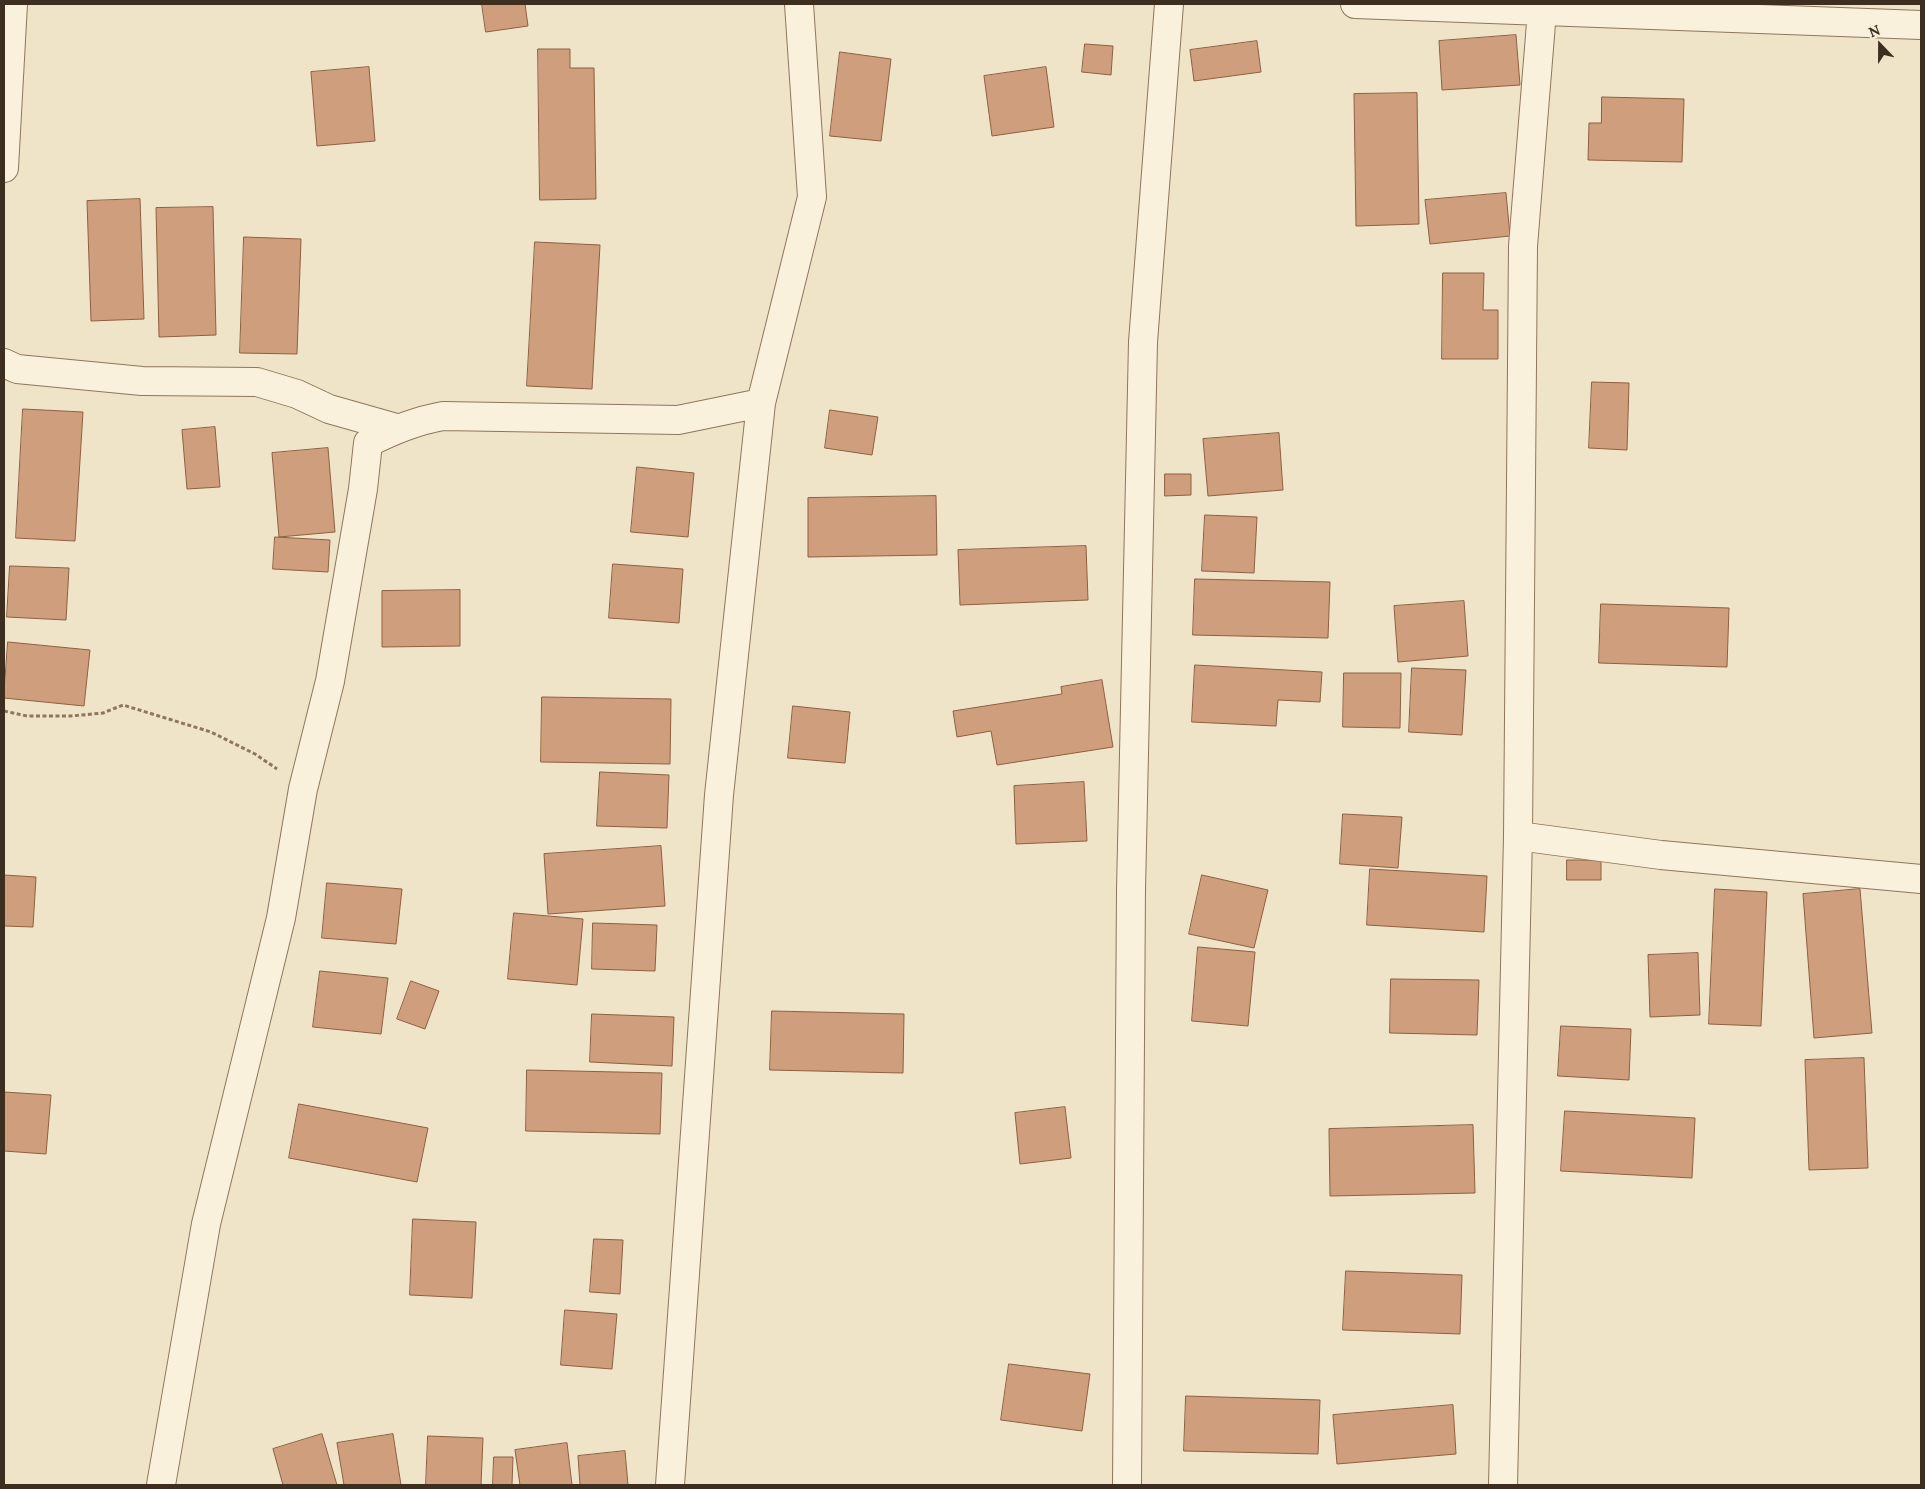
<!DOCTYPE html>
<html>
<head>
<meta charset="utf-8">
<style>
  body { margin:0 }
  #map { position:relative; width:1925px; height:1489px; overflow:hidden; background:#f0e4c8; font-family:Lora,serif }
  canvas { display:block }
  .frame { position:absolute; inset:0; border:5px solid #3d2e20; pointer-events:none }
  .north { position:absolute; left:1855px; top:20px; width:50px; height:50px; -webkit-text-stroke:4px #f7eed8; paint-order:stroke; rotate:338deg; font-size:14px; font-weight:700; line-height:20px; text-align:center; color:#3d2e20 }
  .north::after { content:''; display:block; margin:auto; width:18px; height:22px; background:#3d2e20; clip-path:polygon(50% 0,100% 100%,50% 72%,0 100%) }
</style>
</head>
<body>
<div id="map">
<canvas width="1925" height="1489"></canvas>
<div class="frame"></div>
<div class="north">N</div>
</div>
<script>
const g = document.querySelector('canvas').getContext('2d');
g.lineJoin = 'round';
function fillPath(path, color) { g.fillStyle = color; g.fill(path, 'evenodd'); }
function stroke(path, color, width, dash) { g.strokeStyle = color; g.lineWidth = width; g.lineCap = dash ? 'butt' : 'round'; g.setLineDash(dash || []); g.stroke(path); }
const building = new Path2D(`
  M482,4H525L528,26L486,32Z
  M1516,35L1520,85L1442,90L1439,41Z
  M1257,41L1261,72L1194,81L1190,50Z
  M1085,44L1113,46L1111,75L1082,72Z
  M538,49H570V68H594L596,199L540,200Z
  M840,52L891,59L881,141L830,136Z
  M369,67L375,141L317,146L311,72Z
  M1046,67L1054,127L992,136L984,76Z
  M1417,93L1419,224L1356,226L1354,94Z
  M1602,97L1684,99L1682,162L1588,160L1589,123H1601Z
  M1506,193L1510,236L1430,244L1425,200Z
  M140,199L144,319L91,321L87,201Z
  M213,207L216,335L159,337L156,208Z
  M244,237L301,239L297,354L240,353Z
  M535,242L600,245L592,389L527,386Z
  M1443,273H1484L1483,310H1498V359H1442Z
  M1592,382L1629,383L1627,450L1589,448Z
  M23,409L83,412L75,541L16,538Z
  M830,410L878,417L872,455L825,448Z
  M215,427L220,487L187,489L182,430Z
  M1279,433L1283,490L1208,496L1203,439Z
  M328,448L335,532L279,537L272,453Z
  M637,467L694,473L688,537L631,532Z
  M1165,474H1191V495L1165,496Z
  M936,496L937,555L808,557V498Z
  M1205,515L1257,517L1254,573L1202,571Z
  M275,537L330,540L328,572L273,569Z
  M1086,546L1088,600L960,605L958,550Z
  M613,564L683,569L679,623L609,618Z
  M10,566L69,568L66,620L7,617Z
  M1195,579L1330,582L1328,638L1193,635Z
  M460,590V646L382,647V591Z
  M1464,601L1468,656L1398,662L1394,606Z
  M1601,604L1729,608L1727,667L1599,663Z
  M8,642L90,650L84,706L4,698Z
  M1195,665L1322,672L1320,702L1278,700L1276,726L1192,722Z
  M1412,668L1466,670L1462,735L1409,732Z
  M1344,673H1401L1400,728L1343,727Z
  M1102,680L1113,747L997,765L991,731L957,737L953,711L1062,694L1061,687Z
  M542,697L671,699L670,764L541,762Z
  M793,706L850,712L845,763L788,758Z
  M600,772L669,775L667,828L597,826Z
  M1084,782L1087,841L1016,844L1014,786Z
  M1343,814L1402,817L1398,868L1340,864Z
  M661,846L665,906L548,914L544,854Z
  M1567,860H1601V880H1567Z
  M1370,869L1487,876L1484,932L1367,925Z
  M4,875L36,877L33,927L4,926Z
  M1202,875L1268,890L1254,948L1189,934Z
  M327,883L402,889L396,944L322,938Z
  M1715,889L1767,892L1761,1026L1709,1024Z
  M1860,889L1872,1033L1814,1038L1803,894Z
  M514,913L583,919L577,985L508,979Z
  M593,923L657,925L655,971L592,969Z
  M1198,947L1255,952L1248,1026L1192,1021Z
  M1698,953L1700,1015L1650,1017L1648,955Z
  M320,971L388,978L381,1034L313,1027Z
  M1391,979L1479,980L1477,1035L1390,1033Z
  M411,981L439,991L425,1029L397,1019Z
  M772,1011L904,1014L903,1073L770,1070Z
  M592,1014L674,1017L672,1066L590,1062Z
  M1561,1026L1631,1029L1629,1080L1558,1076Z
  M1864,1058L1868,1168L1809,1170L1805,1060Z
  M527,1070L662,1073L660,1134L526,1131Z
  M4,1092L51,1095L46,1154L4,1151Z
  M299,1104L428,1128L417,1182L289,1158Z
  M1065,1107L1071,1158L1020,1164L1015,1113Z
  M1565,1111L1695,1118L1692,1178L1561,1171Z
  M1473,1125L1475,1193L1330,1196L1329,1129Z
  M413,1219L476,1222L472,1298L410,1295Z
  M594,1239L623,1240L620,1294L590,1292Z
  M1346,1271L1462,1275L1460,1334L1343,1330Z
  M565,1310L617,1314L612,1369L561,1365Z
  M1009,1364L1090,1374L1082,1431L1001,1420Z
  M1186,1396L1320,1400L1318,1454L1184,1451Z
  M1453,1405L1456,1454L1337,1464L1333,1415Z
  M322,1434L337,1485H283L273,1449Z
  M393,1434L401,1485H344L337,1443Z
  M428,1436L483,1438L481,1485H426Z
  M567,1443L572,1485H520L515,1450Z
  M625,1451L628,1485H580L578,1456Z
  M494,1457H513L512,1485H493Z`);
const path = new Path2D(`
  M4,711L27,716H71L103,713L123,705L211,732L255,754L277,769`);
const street = new Path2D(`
  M1355,4L1921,25
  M4,168L13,4
  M4,363L17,369L142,381L257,382L297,394L329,409L396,428
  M1518,836L1661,855L1921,879
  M161,1485L206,1224L281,918L303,789L330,681L363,489L368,443C393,430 415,421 443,416L678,420L761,403
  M670,1485L719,795L761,403L812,197L799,4
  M1127,1485L1131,890L1143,342L1169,4
  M1503,1485L1518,836L1523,246L1542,11`);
fillPath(building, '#cf9f7d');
stroke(building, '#8d5f41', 1);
stroke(street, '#8d765c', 30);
stroke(path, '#8d765c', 3, [4, 2.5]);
stroke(street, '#faf1dc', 28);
</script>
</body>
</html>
